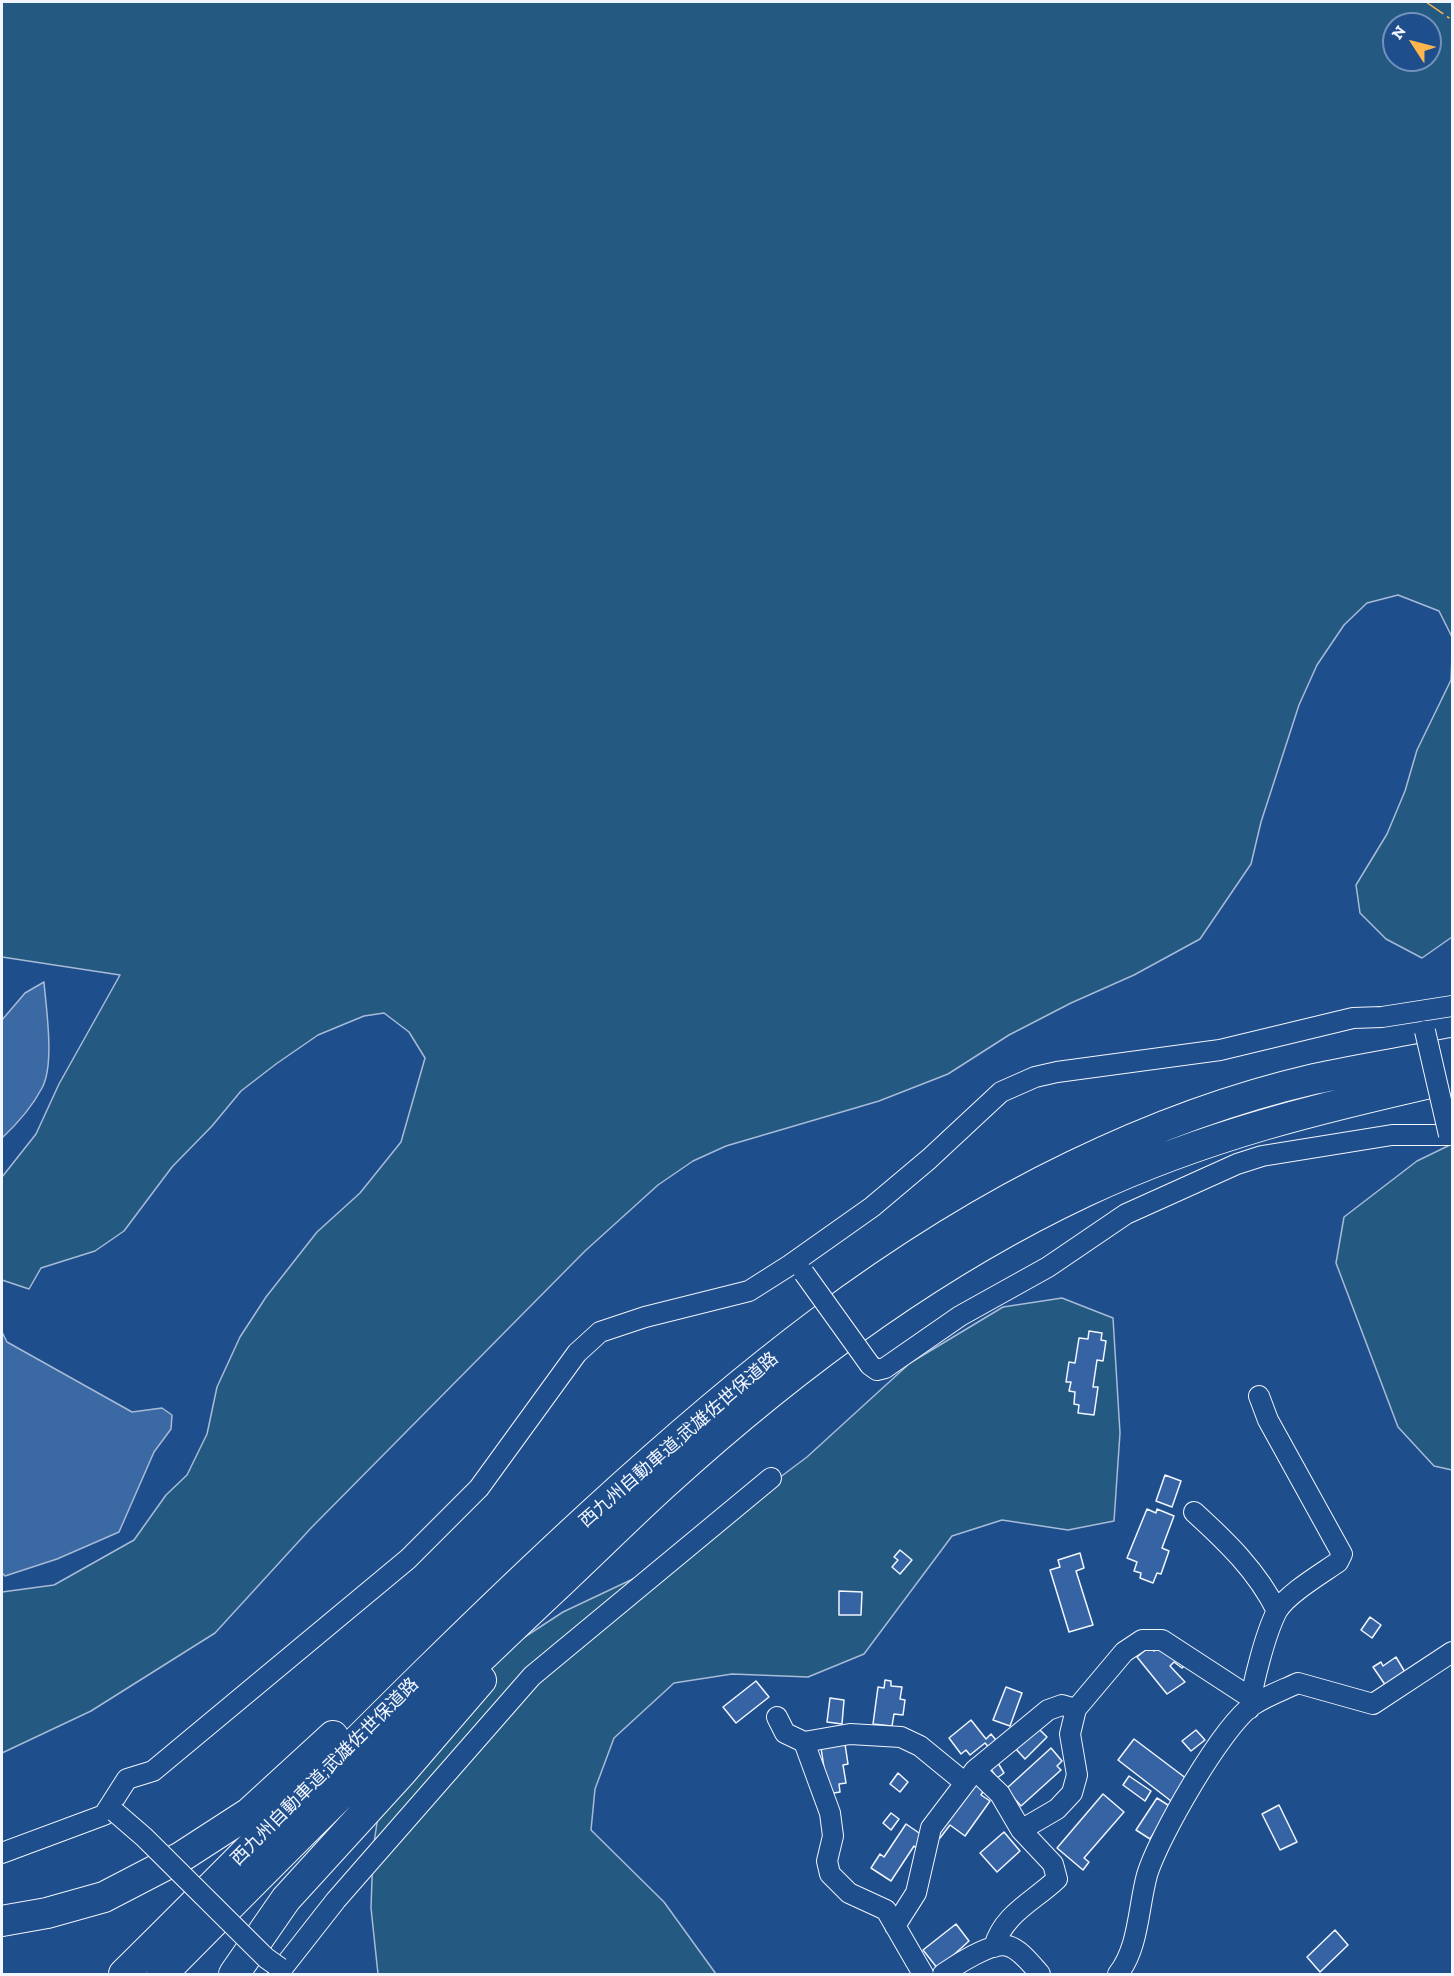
<!DOCTYPE html>
<html>
<head>
<meta charset="utf-8">
<style>
  body { margin:0 }
  #map { position:relative; width:1454px; height:1976px; overflow:hidden; background:#1f4e8c; font-family:"Zilla Slab",serif }
  canvas { display:block }
  .frame { position:absolute; inset:0; border:3px solid #f2f6ff; pointer-events:none }
  .north { position:absolute; left:1382px; top:12px; width:60px; height:60px; box-sizing:border-box; background:#1f4e8c; border:2px solid #7391ba; border-radius:50%; rotate:306deg; font-size:16px; font-weight:700; line-height:24px; text-align:center; color:#f2f6ff }
  .north::after { content:''; display:block; margin:auto; width:21px; height:27px; background:#ffb74d; clip-path:polygon(50% 0,100% 100%,50% 72%,0 100%) }
</style>
</head>
<body>
<div id="map">
<canvas width="1454" height="1976"></canvas>
<div class="frame"></div>
<div class="north">N</div>
</div>
<script>
const g = document.querySelector('canvas').getContext('2d');
g.lineJoin = 'round';
function fillPath(path, color) { g.fillStyle = color; g.fill(path, 'evenodd'); }
function stroke(path, color, width, dash) { g.strokeStyle = color; g.lineWidth = width; g.lineCap = dash ? 'butt' : 'round'; g.setLineDash(dash || []); g.stroke(path); }
function write(font, color, halo, rows, align = 'center') {
  g.font = font + ' "Zilla Slab","Noto Sans JP",serif'; g.lineWidth = 4.5; g.setLineDash([]); g.textBaseline = 'middle'; g.strokeStyle = halo; g.fillStyle = color; for (const [text, x, y, turn = 0] of rows) {
    g.save(); g.translate(x, y); g.rotate((+turn || 0) * Math.PI / 180); g.textAlign = isNaN(turn) ? turn : align; if (halo) g.strokeText(text, 0, 0); g.fillText(text, 0, 0); g.restore();
  }
}
const green = new Path2D(`
  M2,2H1452V637L1439,611L1398,595L1367,603L1344,625L1317,665L1299,705L1261,822L1251,864L1200,939L1134,975L1071,1003L1009,1035L948,1074L879,1101L726,1146L693,1161L658,1185L585,1251L311,1528L215,1633L91,1711L2,1753V1592L54,1585L134,1540L166,1495L187,1475L207,1434L217,1387L240,1337L266,1297L317,1232L360,1193L401,1142L425,1058L409,1032L384,1013L364,1016L318,1035L276,1064L241,1091L212,1126L172,1167L124,1231L95,1251L41,1268L29,1289L2,1280V1177L36,1134L59,1084L120,975L2,957ZM1394,24H1430V60H1394Z
  M1452,656V937L1422,958L1386,939L1360,913L1356,885L1387,834L1405,791L1417,750L1451,680Z
  M1452,1144V1470L1434,1466L1398,1427L1336,1263L1344,1217L1417,1161Z
  M1062,1298L1113,1318L1120,1433L1114,1521L1068,1530L1002,1520L952,1536L864,1654L808,1677L732,1674L674,1683L614,1738L595,1789L591,1830L664,1902L716,1974H378L371,1908L373,1850L379,1809L491,1659L563,1612L635,1578L707,1532L807,1457L910,1363L1003,1307Z`);
const water = new Path2D(`
  M44,982C46,1008 55,1064 42,1088C32,1107 17,1124 2,1138V1020L25,993Z
  M2,1332L7,1342L132,1412L162,1408L172,1415L171,1429L154,1452L119,1532L57,1559L5,1576L2,1573Z`);
const building = new Path2D(`
  M1089,1331L1102,1333L1101,1340L1106,1341L1103,1361L1097,1360L1093,1387H1098L1094,1415L1078,1413L1079,1405L1074,1404L1075,1392L1069,1391L1071,1382H1066L1069,1362L1075,1363L1079,1338L1088,1339Z
  M1165,1475L1181,1481L1172,1507L1156,1501Z
  M1147,1509L1156,1513L1157,1509L1174,1516L1162,1548L1169,1551L1161,1574L1157,1573L1153,1583L1140,1578L1141,1573L1134,1571L1137,1562L1127,1558Z
  M900,1550L912,1560L900,1574L892,1567L898,1560L894,1557Z
  M1080,1553L1084,1568L1076,1571L1093,1625L1069,1632L1050,1570L1060,1567L1058,1560Z
  M839,1591L862,1592L861,1615H839Z
  M1370,1617L1381,1625L1372,1638L1361,1630Z
  M1150,1646L1154,1651L1157,1648L1186,1664L1182,1668L1174,1662L1170,1666L1185,1682L1167,1694L1137,1657Z
  M1396,1657L1406,1674L1386,1686L1373,1667L1381,1662L1383,1666Z
  M885,1680L891,1681V1686L902,1687L900,1699L905,1700L903,1715L894,1714L892,1726L873,1724L878,1687L884,1688Z
  M756,1681L769,1697L736,1723L723,1707Z
  M1006,1687L1022,1693L1010,1726L993,1720Z
  M830,1698L844,1700L842,1724L827,1722Z
  M971,1720L986,1739L991,1734L1000,1745L992,1751L985,1743L970,1755L966,1750L961,1754L949,1738Z
  M1037,1727L1047,1737L1025,1759L1015,1748Z
  M1196,1730L1205,1740L1191,1751L1182,1741Z
  M1134,1739L1187,1779L1171,1801L1118,1760Z
  M845,1744L848,1764L843,1765L846,1783L839,1784L840,1792L828,1794L821,1748Z
  M1051,1748L1062,1761L1057,1766L1061,1770L1021,1806L1006,1789Z
  M998,1763L1004,1773L997,1778L990,1768Z
  M898,1773L908,1782L900,1792L890,1784Z
  M1129,1776L1151,1791L1145,1801L1123,1785Z
  M972,1781L984,1790L981,1795L990,1801L965,1836L950,1825L940,1838L934,1834Z
  M1103,1794L1124,1812L1084,1858L1089,1862L1083,1870L1057,1848Z
  M1157,1798L1171,1807L1150,1839L1136,1830Z
  M1279,1805L1297,1842L1280,1850L1262,1814Z
  M891,1813L899,1819L891,1830L883,1823Z
  M906,1824L925,1837L918,1849L914,1846L891,1881L871,1868L880,1854L884,1857Z
  M1004,1832L1020,1851L997,1872L980,1853Z
  M956,1924L969,1941L938,1969L923,1950Z
  M1335,1930L1348,1945L1320,1972L1307,1957Z`);
const minor = new Path2D(`
  M870,1365L877,1370L885,1368L960,1316L1048,1267L1126,1214L1237,1164L1262,1156L1392,1135H1449
  M1194,1512C1227,1542 1257,1571 1277,1611
  M1249,1709C1253,1683 1265,1634 1277,1611C1287,1594 1321,1574 1338,1562L1342,1554L1268,1420L1259,1396
  M777,1717L785,1733L804,1742L850,1734L901,1737L920,1746L964,1782
  M804,1742L830,1813L833,1836L827,1861L830,1874L849,1893L886,1910L923,1974
  M975,1770L1000,1794L1021,1830L1053,1864L1057,1879C1034,1901 1003,1914 994,1947
  M1021,1830L1057,1809L1072,1793L1077,1775L1070,1734L1076,1709L1124,1652L1142,1640H1162L1251,1698
  M2,1853L104,1815L127,1779L153,1771L408,1559L479,1488L577,1353L600,1332L645,1317L749,1291L790,1265L872,1207L929,1159L1001,1092L1035,1077L1057,1072L1220,1050L1353,1018L1382,1017L1452,1006
  M895,1926L916,1893L931,1828L975,1770L1048,1710L1062,1705L1076,1709
  M278,1974L336,1900L532,1676L771,1478
  M943,1974C956,1965 992,1941 1008,1946C1020,1949 1032,1965 1040,1974
  M1118,1974C1139,1947 1138,1908 1147,1875C1158,1838 1222,1726 1253,1705C1266,1696 1283,1690 1298,1683L1373,1704L1452,1652`);
const highway = new Path2D(`
  M2,1921L47,1913L104,1897L181,1857L249,1813L333,1736
  M124,1974C279,1821 430,1663 591,1515C738,1380 892,1253 1073,1166C1149,1129 1232,1098 1314,1079C1360,1069 1406,1062 1452,1053
  M162,1974C294,1840 426,1708 564,1579C597,1548 629,1516 663,1485C789,1370 929,1265 1084,1192C1205,1135 1323,1107 1452,1078
  M234,1974L286,1899L400,1774L481,1680`);
const minorBridge = new Path2D(`
  M1425,1031L1449,1135
  M804,1273L870,1365
  M115,1812L144,1837L266,1958L280,1968`);
const power = new Path2D(`
  M1426,2L1452,20`);
const streetNames = [
  ["西九州自動車道;武雄佐世保道路",679,1440,-41],
  ["西九州自動車道;武雄佐世保道路",325,1772,-45]
];
fillPath(green, '#245a82');
stroke(green, '#a8bbd7', 1.5);
fillPath(water, '#3b69a3');
stroke(water, '#a8bbd7', 1.5);
fillPath(building, '#3563a3');
stroke(building, '#f2f6ff', 1.5);
stroke(minor, '#f2f6ff', 22);
stroke(highway, '#f2f6ff', 32);
stroke(minor, '#1f4e8c', 20);
stroke(highway, '#1f4e8c', 30);
stroke(minorBridge, '#f2f6ff', 22, []);
stroke(minorBridge, '#1f4e8c', 20);
stroke(power, '#ffb74d', 1.5, [21, 4.5, 3, 4.5]);
write('18px', '#f2f6ff', '#1f4e8c', streetNames);
</script>
</body>
</html>
